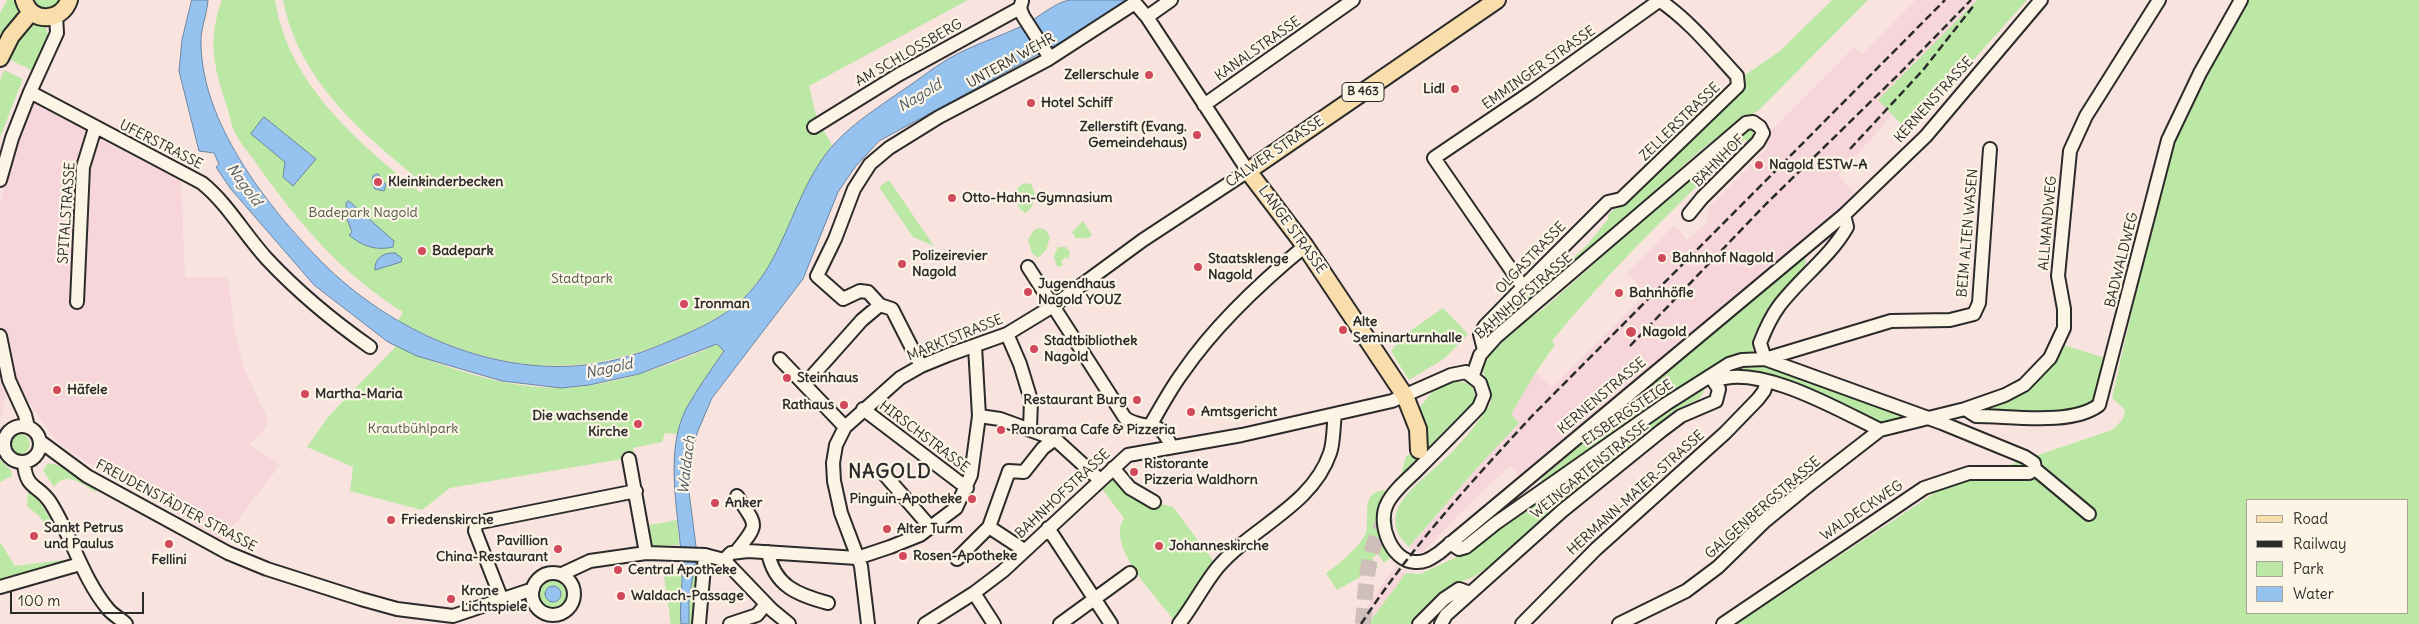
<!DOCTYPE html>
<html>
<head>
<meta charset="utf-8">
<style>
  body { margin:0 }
  #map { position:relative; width:2419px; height:624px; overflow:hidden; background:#f8e3de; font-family:Delius,sans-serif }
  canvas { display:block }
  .legend { position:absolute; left:2246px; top:499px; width:162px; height:115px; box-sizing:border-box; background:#fcf5e5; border:1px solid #a8a49b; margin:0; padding:6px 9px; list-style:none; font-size:15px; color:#2b2b2b }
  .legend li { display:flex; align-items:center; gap:10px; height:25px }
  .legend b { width:25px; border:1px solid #a8a49b }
  .scale { position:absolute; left:10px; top:592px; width:134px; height:22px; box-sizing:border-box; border:2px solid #2b2b2b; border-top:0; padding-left:6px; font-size:15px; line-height:18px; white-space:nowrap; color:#2b2b2b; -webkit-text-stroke:4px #fcf5e5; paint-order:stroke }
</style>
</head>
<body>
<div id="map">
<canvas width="2419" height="624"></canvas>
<ul class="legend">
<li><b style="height:6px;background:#f9deab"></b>Road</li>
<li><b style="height:6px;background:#2b2b2b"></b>Railway</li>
<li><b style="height:14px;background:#bce8a5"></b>Park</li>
<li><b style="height:14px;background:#95c2ef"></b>Water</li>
</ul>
<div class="scale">100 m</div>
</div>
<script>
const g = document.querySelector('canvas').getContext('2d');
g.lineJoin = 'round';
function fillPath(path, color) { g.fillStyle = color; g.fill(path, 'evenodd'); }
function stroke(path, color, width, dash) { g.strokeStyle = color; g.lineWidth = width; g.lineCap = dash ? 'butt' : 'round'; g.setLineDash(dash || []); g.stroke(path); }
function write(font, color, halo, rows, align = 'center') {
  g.font = font + ' Delius,sans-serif'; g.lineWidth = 4.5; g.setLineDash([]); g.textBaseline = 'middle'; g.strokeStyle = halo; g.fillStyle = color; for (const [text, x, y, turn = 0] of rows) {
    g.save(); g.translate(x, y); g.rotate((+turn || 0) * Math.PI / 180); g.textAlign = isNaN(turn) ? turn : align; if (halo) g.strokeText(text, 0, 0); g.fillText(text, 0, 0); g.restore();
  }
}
const built = new Path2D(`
  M1915,0H1977L1879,100L1893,115L1838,175L1857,196L1713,323L1520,477L1510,466L1459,514L1422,553L1409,548L1476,469L1519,423L1511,415L1536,372L1552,387L1647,294L1627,273L1674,225L1687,240L1706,223L1709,207L1767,148V135L1854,47L1862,54Z
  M31,97L109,144L181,180L185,277L228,278L234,328L244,368L268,420L264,431L249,445L280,465L222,540L82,459L56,441L23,394L5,398L0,419V206L8,168Z
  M1396,564L1406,573L1368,624H1355Z`);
const green = new Path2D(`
  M7,0H20C20,16 7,27 0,41V13Z
  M29,0H64L60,7L40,12Z
  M222,0H275C288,84 358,143 421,193L426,185C365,137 298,80 283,0H968L809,86L817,119L832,145C801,188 789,243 756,284C735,310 708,324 678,337C577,382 495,372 398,321L403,312C343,275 299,224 259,167C252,156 241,145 235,133C231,125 230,115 227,107C214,68 207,40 222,0Z
  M1832,0H1868L1759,110L1735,124L1702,149L1489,337L1487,336L1533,283L1541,289L1588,244L1608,219V215L1723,108L1742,77L1780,51Z
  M1977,0H2027L1909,132L1878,100Z
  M2247,0H2419V624H1736L1944,487L2112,430L2123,419L2125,410L2112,398L2158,196L2171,151L2214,63ZM2248,500H2408V613H2248Z
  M39,22L46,28L48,35L46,44L33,71L5,57C14,44 23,24 39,22Z
  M4,70L23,79L0,137V80Z
  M1749,129L1753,131V139L1749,144L1745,139C1678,205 1611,268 1552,341L1555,345L1536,372L1511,414L1519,423L1476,469L1409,547C1399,537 1393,529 1396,514C1401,492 1435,470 1450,454C1465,439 1480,420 1491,403C1492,391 1485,383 1484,373C1481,351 1527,321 1543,309L1745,131Z
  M889,180L934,246L913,237L879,187Z
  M1023,183L1031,184C1037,193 1035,208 1025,213L1021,210L1015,200L1017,189Z
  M1083,221L1092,235L1088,238H1076L1072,232Z
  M1039,228L1046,230L1050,237L1046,250L1038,258L1032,253L1028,240L1034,230Z
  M1058,247H1066L1070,252L1068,260L1066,257L1061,261L1063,265L1060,267L1056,265L1054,256Z
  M1805,257L1806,265C1791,282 1740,332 1756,357C1759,361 1764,364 1767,368L1913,419L1879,425L1735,371L1721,360L1695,377L1705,390L1699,399L1675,410L1633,443L1503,555L1474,577L1456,583L1439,595L1410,624H1368L1406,573L1420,574L1472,550L1521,511L1543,477Z
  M1443,308L1468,334L1445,358L1409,380L1391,351L1403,336Z
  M718,344L724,351L686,410L678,434L665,433L662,442L633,448L634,457L450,488L422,510L350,491L353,467L307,447L328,417L396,346C444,368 508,389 561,388C615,386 669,366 718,344Z
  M2061,344L2108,359L2098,396L2090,407L2078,413L1994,412L1978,409L2017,394Z
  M1452,381C1474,381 1480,392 1470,411L1399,482L1406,456L1427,446L1425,425L1419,408L1434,390Z
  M10 444a10 10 0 1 1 20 0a10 10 0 1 1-20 0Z
  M0,460L11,470L12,476L0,482Z
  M48,463L57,465L97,488L95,492C82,484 66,470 54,487L43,470Z
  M1113,468L1154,502L1173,507L1218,567L1177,624C1160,601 1117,559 1120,529C1120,526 1123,521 1124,518L1100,486Z
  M1384,490L1387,492C1371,515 1376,536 1391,557L1384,563L1378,554L1372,558L1378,567L1337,590L1326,573C1335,568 1364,543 1366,532C1370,516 1360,493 1384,490Z
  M28,492L38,499L57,530L50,532L39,516L27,506Z
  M677,520L679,545L653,546L649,525Z
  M0,542L15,566L63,560L65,563L0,580Z
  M693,566H697L693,615L695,624H689V598Z
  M682,567L681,624H671L663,569Z
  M538 594a15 15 0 1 1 30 0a15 15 0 1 1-30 0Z`);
const water = new Path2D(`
  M192,0H208C207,15 200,30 201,44C202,121 264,202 315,255C382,326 486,376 586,365C616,362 645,352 672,340C698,329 723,318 744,298C782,261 791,207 819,164C839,132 870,113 900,92C916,82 931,69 948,59C972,45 999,37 1024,25C1038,18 1054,3 1069,0C1087,0 1109,0 1127,0L1063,41L879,141L855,167L838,192L803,279L712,398L697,433L692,458L689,492L697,554L689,598V624H681C679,605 683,586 682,567C680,519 663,454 686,409C697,389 711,370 724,351L717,344L639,374L589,385L561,388L502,381L417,356L388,342L314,285L230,188L216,167L219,164L214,153L199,151L179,71L182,40Z
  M264,117L316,159L293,186L283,177L285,162L251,134Z
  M378,174L386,185L384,191L375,189L372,183L373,176Z
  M349,201L394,241L393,247C376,251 362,246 349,235L352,232L347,219L346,203Z
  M395,253L402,258L401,262L375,270C374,259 383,252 395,253Z
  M545 594a8 8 0 1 1 16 0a8 8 0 1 1-16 0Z`);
const majorTunnel = new Path2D(`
  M1363,624C1367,578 1365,552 1390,510`);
const minor = new Path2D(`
  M1022,1L1020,8L1023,16L1050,58
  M1147,17L1171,0
  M30,92L202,183C228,204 244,234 267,259C298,292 333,321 370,347
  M1204,105L1353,0
  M814,127L898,75L1020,8
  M0,180L12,138L30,92L57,33L56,16
  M1028,267L1125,418C1146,433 1158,415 1171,446
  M1523,287L1434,158L1533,91L1660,0
  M77,302L83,167L95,128
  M1007,334L1020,364L1031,400L1030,429
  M0,336L9,380L25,415L28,427
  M1484,350L1480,334L1485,326L1523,287L1608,202L1621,199L1738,86L1737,76C1713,50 1689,20 1659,0
  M780,359L845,427
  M1765,359L1891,321L1950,320L1974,314L1979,303L1990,149
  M1765,359L1760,343C1765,330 1771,317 1779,306C1800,278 1830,257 1847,227L1844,215
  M1473,375L1480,355L1496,337L1746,123L1753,122L1760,127L1763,133L1758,142L1702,198L1689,214
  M1715,381C1757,362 1841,411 1880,430
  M805,384L862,320L880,305
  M863,409L967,488
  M1965,409L1976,416C2011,416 2071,426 2099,405L2168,140L2200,73L2241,0
  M979,416L1000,419L1055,439L1100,480
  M1151,424C1161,407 1171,388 1183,372C1216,324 1260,283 1305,246
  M4 444a18 18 0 1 1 36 0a18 18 0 1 1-36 0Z
  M41,442L87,476L228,553L267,569L361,599L397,609L453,616L533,589
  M629,459L646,553
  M24,463C26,490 38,484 50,502C72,536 82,578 108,609C113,615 121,619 126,624
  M1113,468L1130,488L1154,502
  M885,475L931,528
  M989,527L1024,550
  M1048,528L1111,624
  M1450,543L1459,549L1466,547L1496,523L1666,404L1729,364L1742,360L1765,359L1942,423L2025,457L2034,463L2035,469L2089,514
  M736,552C760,522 757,527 737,496
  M768,552C774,586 798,595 828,603
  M957,559L989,527L1009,471L1024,472L1043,448L1055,439
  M724,560L731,553L748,551L857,558L890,547L920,535L956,508L971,475L979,416L975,346
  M532 594a21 21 0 1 1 42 0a21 21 0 1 1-42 0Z
  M562,574L590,561L646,553L705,555L724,560L772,610L789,624
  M0,587L80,564
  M974,593L994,624
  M502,600L475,531L476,523L636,491
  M699,624L705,555
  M730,624L757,615L766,604
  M868,624L861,566L841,513L834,481L833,463L836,445L845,427L900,378L921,366L948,355L1007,334L1053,306L1143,240L1248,171L1147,17L1135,3L1047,60L939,117L889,148L870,164L854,189L835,239L817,276L843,299L860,291L868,292L880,305L892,309L921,366
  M925,624L974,593L1003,571L1128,455L1242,435L1392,401L1451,375L1466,372L1480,383L1484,395L1479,407C1459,428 1438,449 1417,470C1407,480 1393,491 1387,504C1377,523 1391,561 1415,562C1425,563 1431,558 1439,553L1844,215L1926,136L2041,0
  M1060,624L1130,573
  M1179,624C1193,606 1204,584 1218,567C1252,527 1312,506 1330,453C1334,442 1333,427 1335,415
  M1419,624L1444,599L1459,589L1470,593
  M1441,624L1446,615L1562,511L1661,431L1681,416L1716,401L1719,389L1710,376
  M1522,624L1596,549L1725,433L1758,399L1764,391L1767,382
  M1619,624L1686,591L1718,567L1765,521L1804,489L1880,430L1965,409L2005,395L2024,385L2050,358L2064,328V309L2058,276L2070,151L2086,116L2159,0
  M1723,624L1924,488L1969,473H2029L2035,469`);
const major = new Path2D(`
  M24,0C31,24 62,22 69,0
  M0,58L11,36L31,12
  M1419,450L1418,429L1405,396L1305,246L1248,171L1497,0`);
const rail = new Path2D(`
  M1850,149L1923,70L1975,4
  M1630,346L1766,204L1900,73L1971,0
  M1361,624C1410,549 1471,482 1532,416L1945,0`);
const markers = [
  [1149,75,5,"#d1495b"],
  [1455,89,5,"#d1495b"],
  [1031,103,5,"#d1495b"],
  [1197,135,5,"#d1495b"],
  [1759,165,5,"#d1495b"],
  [378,182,5,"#d1495b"],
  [952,198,5,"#d1495b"],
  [422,251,5,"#d1495b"],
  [1662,258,5,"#d1495b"],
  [902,264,5,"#d1495b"],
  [1198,267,5,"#d1495b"],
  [1028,292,5,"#d1495b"],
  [1619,293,5,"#d1495b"],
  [684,304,5,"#d1495b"],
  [1343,330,5,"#d1495b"],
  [1631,332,6,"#d1495b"],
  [1034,349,5,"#d1495b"],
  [787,378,5,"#d1495b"],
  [57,390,5,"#d1495b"],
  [305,394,5,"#d1495b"],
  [1137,400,5,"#d1495b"],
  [844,405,5,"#d1495b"],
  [1191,412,5,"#d1495b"],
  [638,424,5,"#d1495b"],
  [1001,430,5,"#d1495b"],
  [1134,472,5,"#d1495b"],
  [972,499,5,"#d1495b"],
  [715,503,5,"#d1495b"],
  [391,520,5,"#d1495b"],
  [887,529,5,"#d1495b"],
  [34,536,5,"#d1495b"],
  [169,544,5,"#d1495b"],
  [1159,546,5,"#d1495b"],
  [558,549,5,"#d1495b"],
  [903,556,5,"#d1495b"],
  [618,570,5,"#d1495b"],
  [621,596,5,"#d1495b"],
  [451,599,5,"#d1495b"]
];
const shields = [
  [1363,92,42]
];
const shieldNames = [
  ["B 463",1363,92]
];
const streetNames = [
  ["KANALSTRASSE",1258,49,-35],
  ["AM SCHLOSSBERG",909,53,-30],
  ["UNTERM WEHR",1011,61,-29],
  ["EMMINGER STRASSE",1539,68,-35],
  ["KERNENSTRASSE",1934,100,-48],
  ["ZELLERSTRASSE",1680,122,-44],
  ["UFERSTRASSE",161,145,27],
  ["CALWER STRASSE",1275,152,-34],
  ["BAHNHOF",1719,161,-45],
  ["SPITALSTRASSE",67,213,-86],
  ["ALLMANDWEG",2048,223,-85],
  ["LANGE STRASSE",1292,230,54],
  ["BEIM ALTEN WASEN",1968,233,-85],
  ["OLGASTRASSE",1531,258,-46],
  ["BADWALDWEG",2122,260,-76],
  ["BAHNHOFSTRASSE",1524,296,-41],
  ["MARKTSTRASSE",955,338,-22],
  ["KERNENSTRASSE",1602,396,-40],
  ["EISBERGSTEIGE",1628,413,-34],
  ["HIRSCHSTRASSE",924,437,37],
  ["WEINGARTENSTRASSE",1590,470,-39],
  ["HERMANN-MAIER-STRASSE",1636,493,-42],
  ["BAHNHOFSTRASSE",1063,494,-43],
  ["FREUDENSTÄDTER STRASSE",176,506,28],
  ["GALGENBERGSTRASSE",1763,508,-41],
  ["WALDECKWEG",1862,511,-34]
];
const poiNames = [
  ["Zellerschule",1139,75,"right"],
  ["Lidl",1445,89,"right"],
  ["Hotel Schiff",1041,103],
  ["Zellerstift (Evang.",1187,127,"right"],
  ["Gemeindehaus)",1187,143,"right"],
  ["Nagold ESTW-A",1769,165],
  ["Kleinkinderbecken",388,182],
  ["Otto-Hahn-Gymnasium",962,198],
  ["Badepark",432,251],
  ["Polizeirevier",912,256],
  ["Nagold",912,272],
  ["Bahnhof Nagold",1672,258],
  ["Staatsklenge",1208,259],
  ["Nagold",1208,275],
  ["Jugendhaus",1038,284],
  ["Nagold YOUZ",1038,300],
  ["Bahnhöfle",1629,293],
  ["Ironman",694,304],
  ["Alte",1353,322],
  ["Seminarturnhalle",1353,338],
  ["Nagold",1642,332],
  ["Stadtbibliothek",1044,341],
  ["Nagold",1044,357],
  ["Steinhaus",797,378],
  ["Häfele",67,390],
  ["Martha-Maria",315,394],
  ["Restaurant Burg",1127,400,"right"],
  ["Rathaus",834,405,"right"],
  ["Amtsgericht",1201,412],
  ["Die wachsende",628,416,"right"],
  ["Kirche",628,432,"right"],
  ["Panorama Cafe & Pizzeria",1011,430],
  ["Ristorante",1144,464],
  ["Pizzeria Waldhorn",1144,480],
  ["Pinguin-Apotheke",962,499,"right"],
  ["Anker",725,503],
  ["Friedenskirche",401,520],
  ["Sankt Petrus",44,528],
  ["und Paulus",44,544],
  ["Alter Turm",897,529],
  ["Pavillion",548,541,"right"],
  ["China-Restaurant",548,557,"right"],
  ["Johanneskirche",1169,546],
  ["Rosen-Apotheke",913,556],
  ["Fellini",169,560,"center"],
  ["Central Apotheke",628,570],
  ["Krone",461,591],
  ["Lichtspiele",461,607],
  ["Waldach-Passage",631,596]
];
const parkNames = [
  ["Badepark Nagold",363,213],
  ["Stadtpark",582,279],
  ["Krautbühlpark",413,429]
];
const waterNames = [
  ["Nagold",920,96,-31],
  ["Nagold",244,185,54],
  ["Nagold",609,369,-12],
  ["Waldach",687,465,-83]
];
const districtNames = [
  ["NAGOLD",890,473]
];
fillPath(built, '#f6d6da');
fillPath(green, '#bce8a5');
fillPath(water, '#95c2ef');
stroke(water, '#6b86a1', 1);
stroke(majorTunnel, '#cfbeba', 16, [16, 8]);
stroke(minor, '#2b2b2b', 16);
stroke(major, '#2b2b2b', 20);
stroke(minor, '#fcf5e5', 12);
stroke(major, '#f9deab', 16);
stroke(rail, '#2b2b2b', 2.5, [8, 4]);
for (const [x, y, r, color] of markers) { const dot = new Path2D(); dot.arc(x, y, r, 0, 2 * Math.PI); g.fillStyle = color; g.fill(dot); stroke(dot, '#fcf5e5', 2); }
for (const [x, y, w] of shields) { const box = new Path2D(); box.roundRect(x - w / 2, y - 9.5, w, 19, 4); g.fillStyle = '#fcf5e5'; g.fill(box); stroke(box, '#2b2b2b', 1); }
write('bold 12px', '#2b2b2b', null, shieldNames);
write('14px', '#2b2b2b', '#fcf5e5', streetNames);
write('bold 14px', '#2b2b2b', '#fcf5e5', poiNames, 'left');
write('14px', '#4f5a4a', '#fcf5e5', parkNames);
write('italic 15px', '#4b5866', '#fcf5e5', waterNames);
g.letterSpacing = '1px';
write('bold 19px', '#2b2b2b', '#fcf5e5', districtNames);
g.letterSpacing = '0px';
</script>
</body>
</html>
